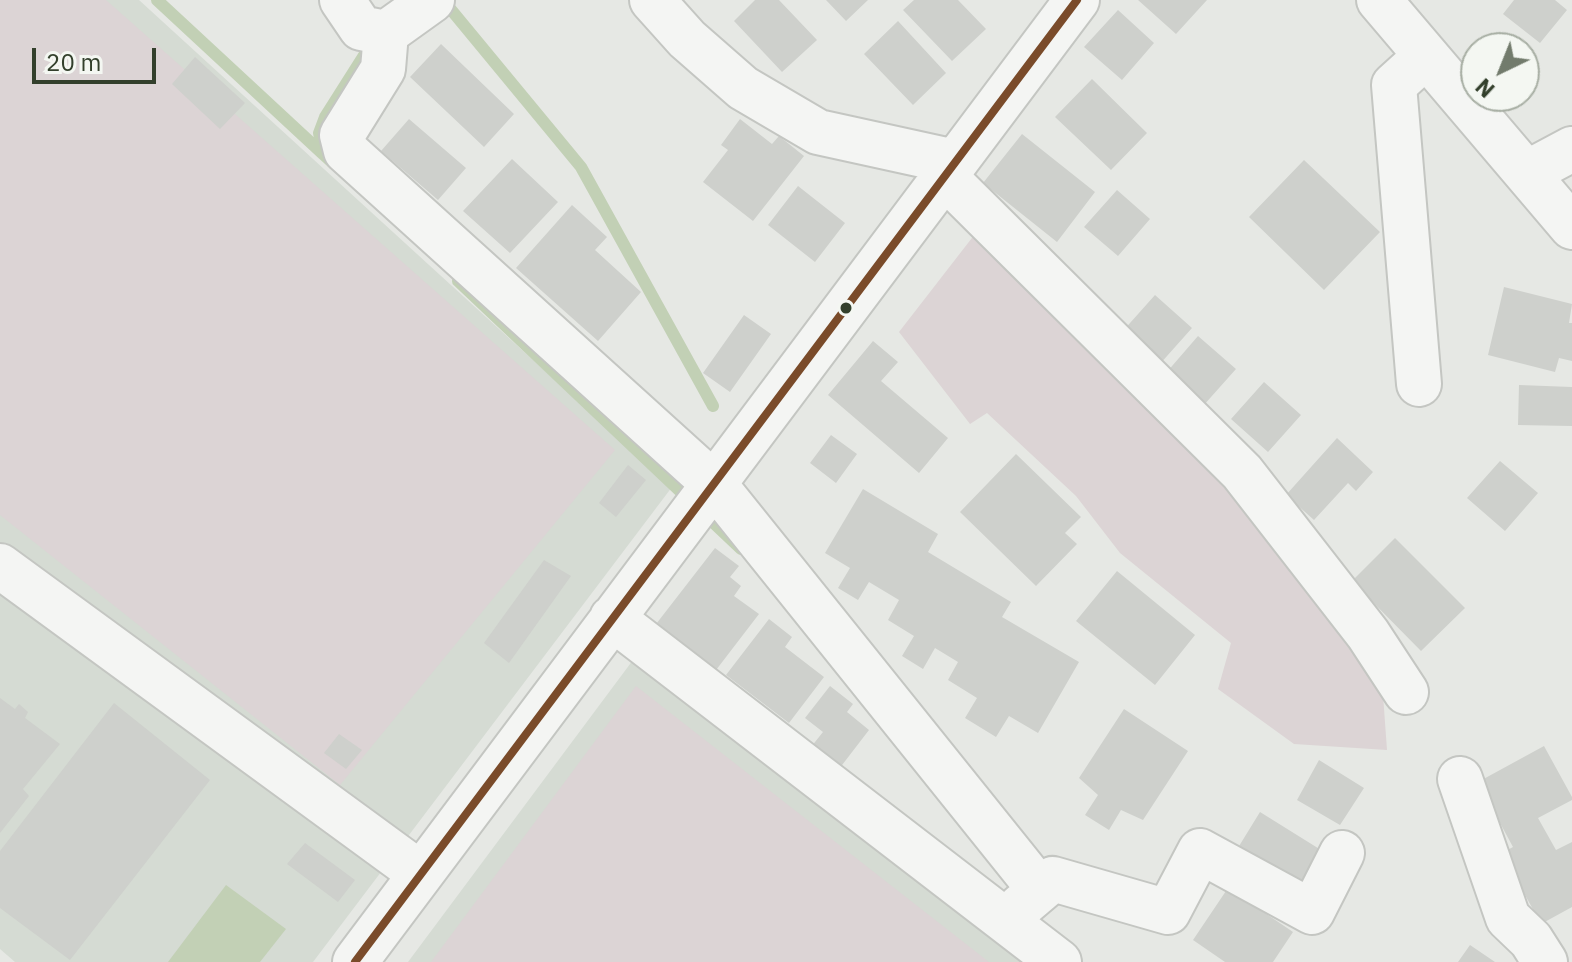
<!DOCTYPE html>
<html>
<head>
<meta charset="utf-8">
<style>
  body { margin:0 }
  #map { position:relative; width:1572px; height:962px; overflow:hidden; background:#e6e8e4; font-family:"IBM Plex Sans",sans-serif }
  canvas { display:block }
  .north { position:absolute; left:1460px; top:32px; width:80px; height:80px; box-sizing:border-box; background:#f4f7f2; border:2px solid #a7aea3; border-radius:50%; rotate:223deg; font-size:22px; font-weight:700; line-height:32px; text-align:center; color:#33402c }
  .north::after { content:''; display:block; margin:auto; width:28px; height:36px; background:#727b6c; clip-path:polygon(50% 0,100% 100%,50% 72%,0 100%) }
  .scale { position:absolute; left:32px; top:48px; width:124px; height:36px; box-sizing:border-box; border:4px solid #33402c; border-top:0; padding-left:10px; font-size:24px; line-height:28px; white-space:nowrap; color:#33402c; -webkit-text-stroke:6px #f4f7f2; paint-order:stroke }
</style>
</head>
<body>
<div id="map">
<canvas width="1572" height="962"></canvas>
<div class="north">N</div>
<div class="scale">20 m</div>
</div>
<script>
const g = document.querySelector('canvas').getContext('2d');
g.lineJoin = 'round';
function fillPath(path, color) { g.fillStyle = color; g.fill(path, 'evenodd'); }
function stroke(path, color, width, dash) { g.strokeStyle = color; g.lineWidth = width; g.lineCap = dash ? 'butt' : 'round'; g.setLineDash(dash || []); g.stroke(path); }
const built = new Path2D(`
  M0,0H139L672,487L313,962H15L0,949Z
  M633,660L1024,962H408Z`);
const green = new Path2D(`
  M0,0H106L615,450L340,785L0,515Z
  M975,234L1111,375L1270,530L1382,681L1387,750L1294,744L1218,689L1231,643L1120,553L1076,496L987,413L970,424L899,332Z
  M636,686L989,962H431Z`);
const water = new Path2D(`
  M226,885L286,929L260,962H168Z`);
const stream = new Path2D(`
  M157,0L323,154
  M443,0L581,167L713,406
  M334,164L323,154L319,133L325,117L370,46
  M458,281L741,549`);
const building = new Path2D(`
  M755,0H779L817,40L782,72L734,21Z
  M826,0H868L846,21Z
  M914,0H958L986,29L952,61L903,10Z
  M1138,0H1207L1176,34Z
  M1514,0H1555L1567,10L1540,43L1503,14Z
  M1118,10L1154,43L1122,80L1084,47Z
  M898,21L946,73L913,105L864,54Z
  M441,44L514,114L484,147L410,77Z
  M195,57L245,103L220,129L172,84Z
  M1092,79L1147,133L1111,170L1055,117Z
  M409,119L466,168L438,200L381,151Z
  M740,119L772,144L779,136L804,156L753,221L703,182L728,150L721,145Z
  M1022,134L1095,192L1057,242L983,183Z
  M512,159L558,202L510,253L463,211Z
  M1304,160L1380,232L1324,290L1249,217Z
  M798,186L845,223L815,262L768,225Z
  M1117,190L1150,219L1118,256L1084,227Z
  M572,205L607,237L595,250L641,292L598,341L516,268Z
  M1504,287L1572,304L1569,323H1572V361L1559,358L1555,372L1488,355Z
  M1155,295L1192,328L1159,365L1122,332Z
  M744,315L771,334L730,392L703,373Z
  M1198,336L1236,369L1203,406L1166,373Z
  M873,341L898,362L881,381L948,438L919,473L828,395Z
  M1264,382L1301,415L1268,452L1231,419Z
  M1519,385L1572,387V426L1518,425Z
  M831,435L857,454L836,483L810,463Z
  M1337,438L1373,472L1356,491L1348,483L1314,520L1286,495Z
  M1016,454L1081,517L1065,533L1077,544L1036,586L960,512Z
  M1500,461L1538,493L1505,531L1467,498Z
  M628,465L646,480L616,517L599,503Z
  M863,489L938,534L928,552L1011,602L1002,617L1079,662L1038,733L1009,716L996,737L965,718L977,698L948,680L958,662L935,648L923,669L902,656L914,636L888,620L899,600L869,582L858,600L838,588L850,568L825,553Z
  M1395,538L1465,608L1421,651L1352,581Z
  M715,548L739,566L730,577L741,586L734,596L759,614L713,674L653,628Z
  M544,560L571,576L509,663L484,643Z
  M1117,571L1195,635L1155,685L1076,621Z
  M769,619L792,637L785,647L824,677L789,723L726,675Z
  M830,686L853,704L847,712L869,730L839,769L811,747L823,732L805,718Z
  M0,698L15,709L19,704L28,712L25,718L60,744L23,789L29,796L0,833Z
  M114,703L210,780L70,960L0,908V851Z
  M1124,709L1188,751L1143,820L1121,810L1109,830L1085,815L1098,795L1079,778Z
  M339,734L362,750L346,769L324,753Z
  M1544,746L1572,797V800L1538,818L1556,850L1572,842V907L1541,924L1502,853L1513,847L1478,782Z
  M1319,760L1364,788L1340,825L1297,800Z
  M1260,812L1321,850L1298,889L1236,851Z
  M305,843L355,880L338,902L287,864Z
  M1228,888L1293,932L1273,962H1225L1193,940Z
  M1470,945L1495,962H1458Z`);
const minor = new Path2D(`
  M342,0L361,28L386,33
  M432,0L386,33L383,69L342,135L346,151L714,484L1040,890
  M652,0L687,39L743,88L818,132L955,162
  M1379,0L1572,227
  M1527,173L1572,149
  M944,176L1242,472L1368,634L1406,692
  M1419,384L1394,85L1426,56
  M0,566L421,874
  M612,618L1059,962
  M1460,779L1508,918L1531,940L1545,962
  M1020,907L1053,879L1168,912L1200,851L1312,912L1342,853
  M355,962L1077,0`);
const bus1 = new Path2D(`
  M355,962L1077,0`);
const markers = [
  [846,308,7,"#33402c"]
];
fillPath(built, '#d5dbd3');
fillPath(green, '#dcd4d5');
fillPath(water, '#c2d0b5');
stroke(stream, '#c2d0b5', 12);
fillPath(building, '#ced0cc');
stroke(minor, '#c4c6c2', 48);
stroke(minor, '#f4f5f3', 44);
stroke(bus1, '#7a4b2a', 8);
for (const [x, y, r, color] of markers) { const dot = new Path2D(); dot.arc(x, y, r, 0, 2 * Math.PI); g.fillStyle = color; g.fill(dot); stroke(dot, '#f4f7f2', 3); }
</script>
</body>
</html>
